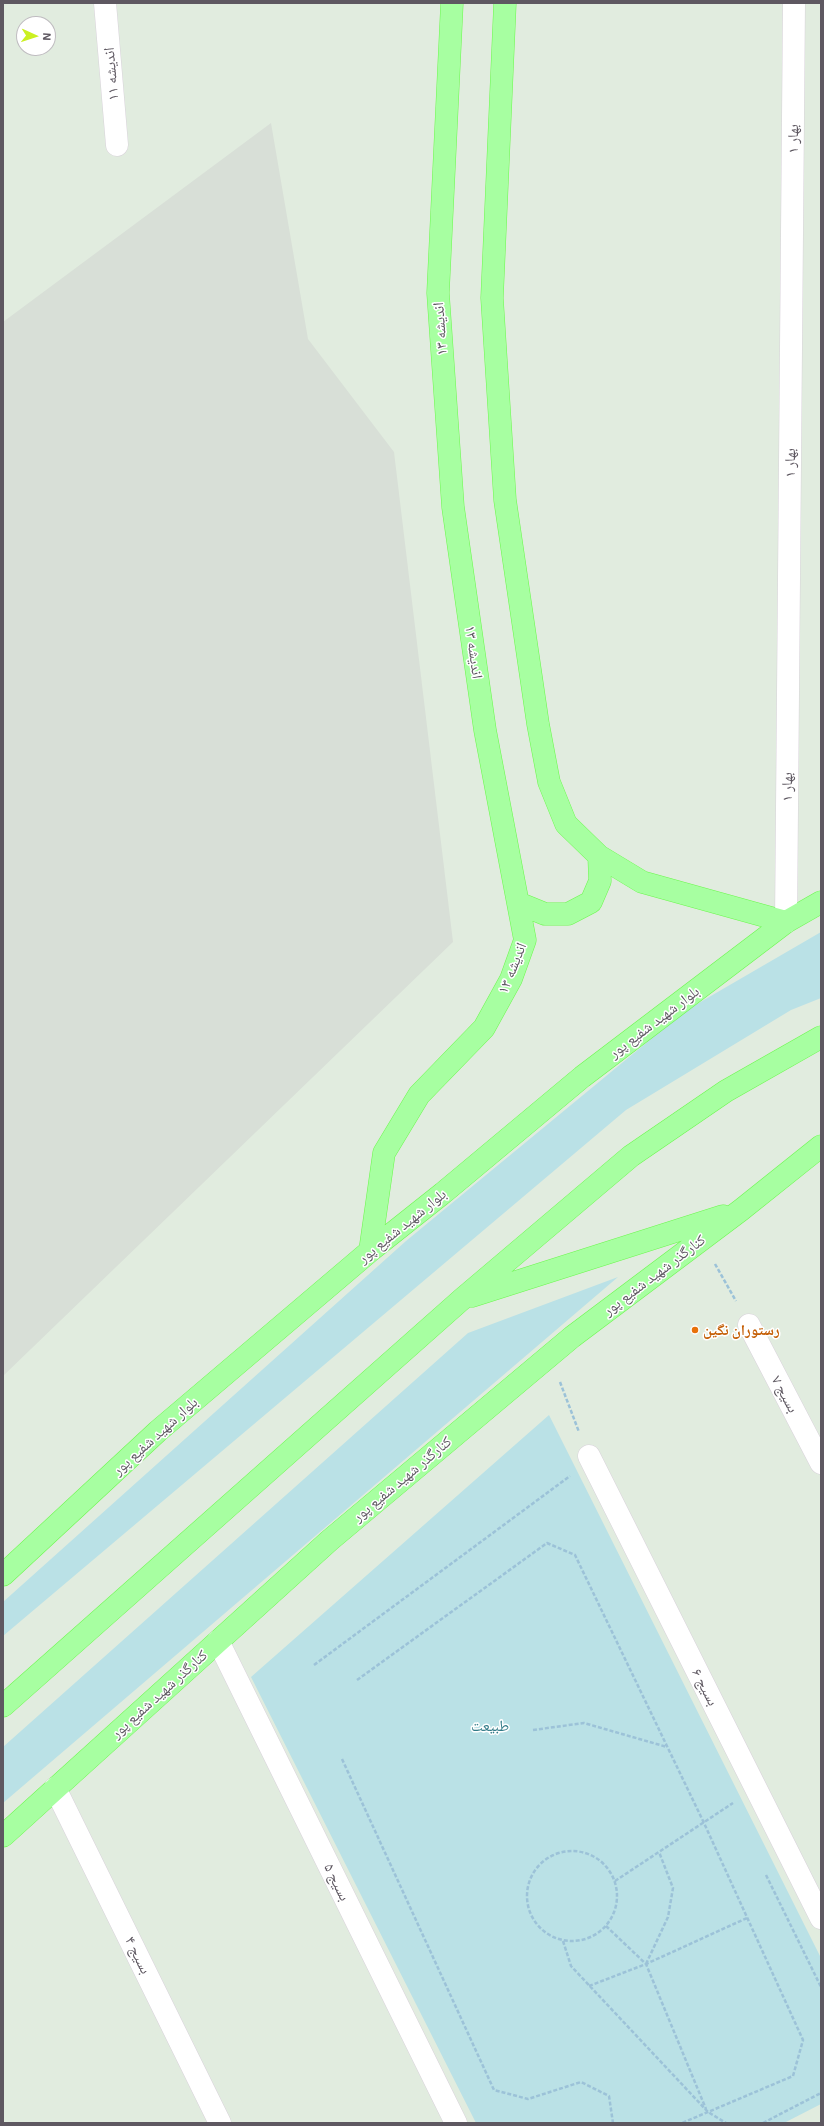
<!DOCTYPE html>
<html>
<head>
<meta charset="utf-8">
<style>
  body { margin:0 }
  #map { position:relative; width:824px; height:2126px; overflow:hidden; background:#e1ecdf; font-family:"Exo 2",sans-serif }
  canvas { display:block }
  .frame { position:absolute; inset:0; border:4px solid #5e5861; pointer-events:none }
  .north { position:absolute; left:16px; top:16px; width:40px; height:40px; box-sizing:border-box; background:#fff; border:1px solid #bfbcc0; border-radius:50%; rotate:93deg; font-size:11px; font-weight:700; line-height:16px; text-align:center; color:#5e5861 }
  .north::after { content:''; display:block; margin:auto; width:14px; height:18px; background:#cbf021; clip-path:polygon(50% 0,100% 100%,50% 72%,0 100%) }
</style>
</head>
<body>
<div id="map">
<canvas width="824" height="2126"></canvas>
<div class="frame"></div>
<div class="north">N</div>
</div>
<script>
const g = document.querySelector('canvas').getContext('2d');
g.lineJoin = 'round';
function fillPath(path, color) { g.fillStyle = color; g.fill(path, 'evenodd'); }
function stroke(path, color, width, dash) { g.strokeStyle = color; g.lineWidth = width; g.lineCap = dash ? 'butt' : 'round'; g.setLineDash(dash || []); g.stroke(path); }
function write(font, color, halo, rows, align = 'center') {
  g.font = font + ' "Exo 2","Noto Naskh Arabic",sans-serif'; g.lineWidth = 3; g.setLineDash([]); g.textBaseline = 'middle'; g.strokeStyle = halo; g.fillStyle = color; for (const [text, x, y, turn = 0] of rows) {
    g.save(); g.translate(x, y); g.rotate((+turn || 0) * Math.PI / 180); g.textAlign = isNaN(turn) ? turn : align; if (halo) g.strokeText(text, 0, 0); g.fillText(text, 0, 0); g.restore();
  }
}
const industrial = new Path2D(`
  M271,123L308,339L394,452L453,942L3,1376V322Z`);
const green = new Path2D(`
  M821,932V998L791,1010L626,1110L3,1636V1602L406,1241L685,1011Z
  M618,1277L3,1803V1747L468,1333Z
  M549,1415L821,1958V2104L784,2123H476L251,1677Z`);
const path = new Path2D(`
  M715,1264L736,1301
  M560,1382L579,1432
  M314,1665L570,1476
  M357,1680L547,1543L575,1555L704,1823L803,2040L793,2076L682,2123
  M533,1730L584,1723L667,1747
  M342,1759L494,2090L528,2099L581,2082L609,2096L613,2123
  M527 1896a45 45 0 1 1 90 0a45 45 0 1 1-90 0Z
  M766,1875L821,1987
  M615,1881L733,1803
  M606,1926L646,1964L706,2109
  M563,1941L571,1966L708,2112L726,2123
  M646,1964L668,1917L673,1888L659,1852
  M589,1986L646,1964L747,1918
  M763,2123L821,2093`);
const minor = new Path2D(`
  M105,3L117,145
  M786,922L794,3
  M749,1325L821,1463
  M589,1456L821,1918
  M218,1641L456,2123
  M55,1788L220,2123`);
const major = new Path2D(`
  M505,3L492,298L505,500L538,724L549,782L566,824L599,856L642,882L786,922
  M518,903L545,914H568L591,902L600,881L599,856
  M370,1251L384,1153L419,1095L484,1028L511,979L525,940L485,730L453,507L438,293L452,3
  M472,1296L723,1216
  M3,1575L158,1431L370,1251L443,1193L582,1077L786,922L821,902
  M3,1706L461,1300L631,1156L726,1091L821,1037
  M3,1836L330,1540L572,1337L741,1210L821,1146`);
const markers = [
  [695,1330,4,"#e8710a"]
];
const streetNames = [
  ["اندیشه ۱۱",111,74,-95],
  ["بهار ۱",793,139,-90],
  ["اندیشه ۱۳",440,329,-94],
  ["بهار ۱",790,463,-90],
  ["اندیشه ۱۳",474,652,82],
  ["بهار ۱",787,787,-90],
  ["اندیشه ۱۳",512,968,-68],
  ["بلوار شهید شفیع پور",654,1022,-37],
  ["بلوار شهید شفیع پور",402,1226,-39],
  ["کنارگذر شهید شفیع پور",654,1275,-37],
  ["بسیج ۷",785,1394,62],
  ["بلوار شهید شفیع پور",155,1436,-42],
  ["کنارگذر شهید شفیع پور",402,1479,-40],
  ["بسیج ۶",705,1687,63],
  ["کنارگذر شهید شفیع پور",159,1694,-42],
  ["بسیج ۵",337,1882,64],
  ["بسیج ۴",138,1955,64]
];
const foodNames = [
  ["رستوران نگین",703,1330]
];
const parkNames = [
  ["طبیعت",490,1726]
];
fillPath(industrial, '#d8dfd7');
fillPath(green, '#bae1e6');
stroke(minor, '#d8d2da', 23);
stroke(major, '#6bf74d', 23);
stroke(path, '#9cc2d8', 2.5, [4, 2]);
stroke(minor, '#fff', 22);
stroke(major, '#a7ffa1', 22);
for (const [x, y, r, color] of markers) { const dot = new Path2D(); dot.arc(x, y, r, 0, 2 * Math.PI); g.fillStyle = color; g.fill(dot); stroke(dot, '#fff', 1.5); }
write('15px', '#5e5861', '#fff', streetNames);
write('bold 15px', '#c56008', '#fff', foodNames, 'left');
write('15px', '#317a87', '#fff', parkNames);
</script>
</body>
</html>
